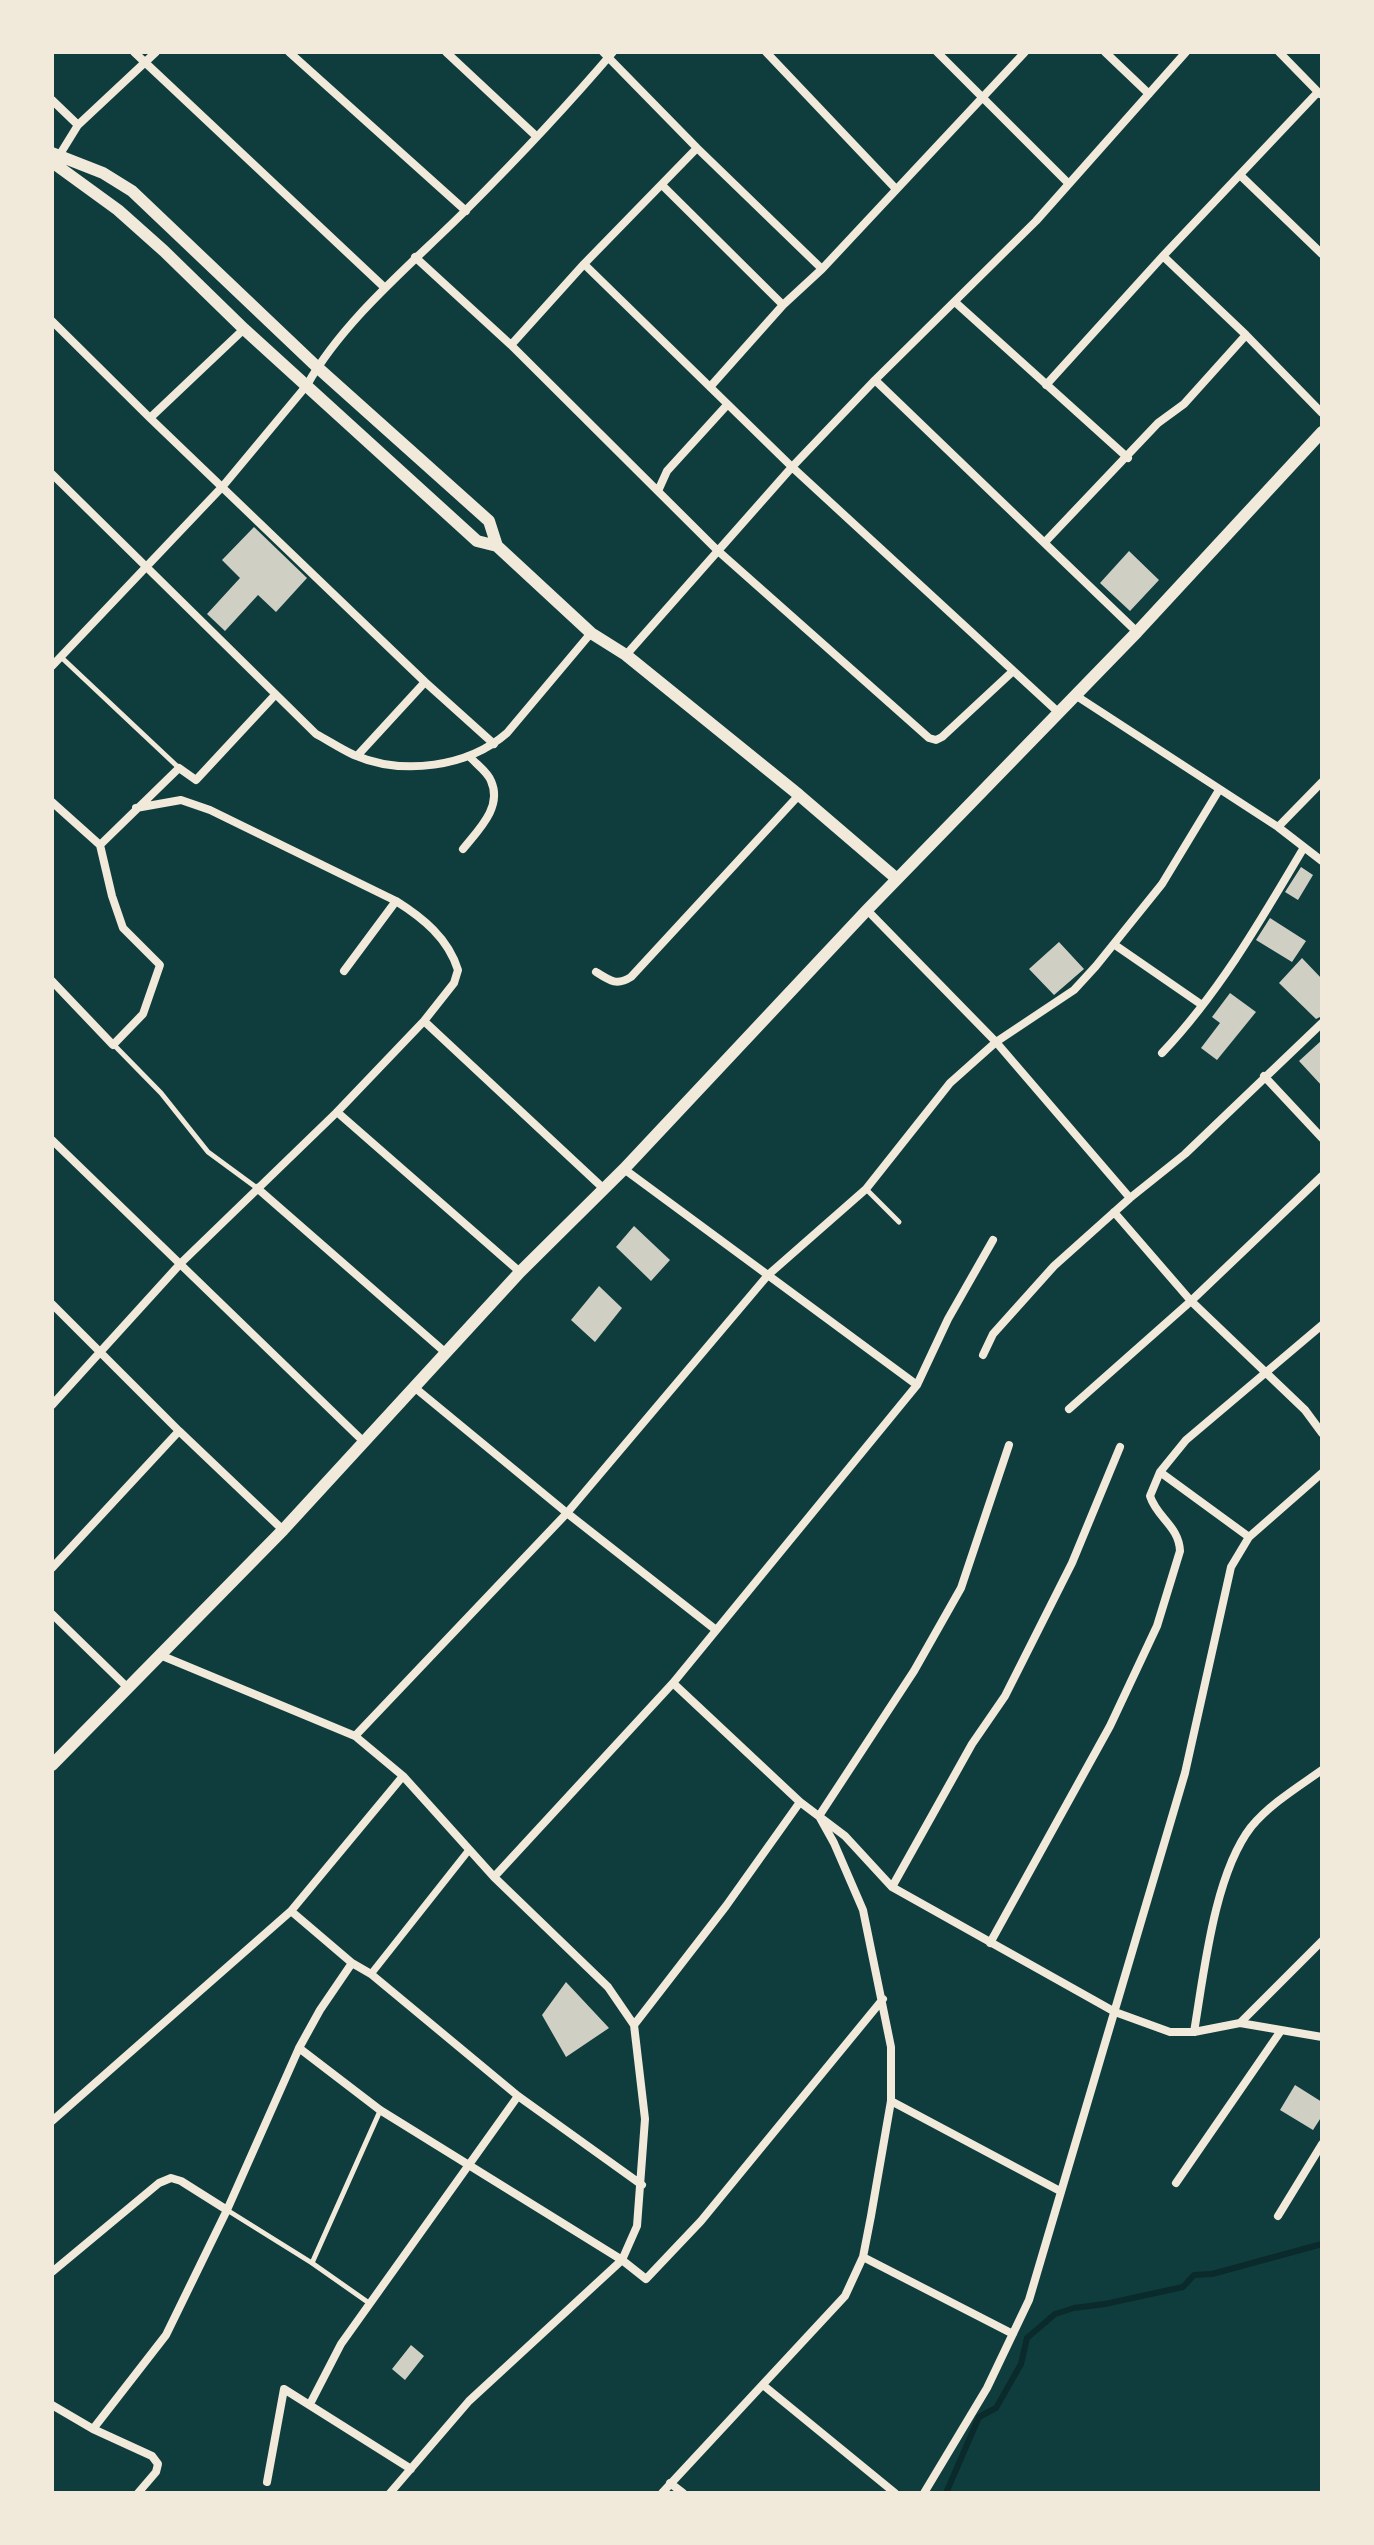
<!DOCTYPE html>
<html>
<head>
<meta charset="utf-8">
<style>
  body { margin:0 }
  #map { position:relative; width:1374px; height:2545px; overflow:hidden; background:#0f3d3e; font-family:Cabin,sans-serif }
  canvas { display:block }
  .frame { position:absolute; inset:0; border:54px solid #f1e9da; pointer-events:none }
</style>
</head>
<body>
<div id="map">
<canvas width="1374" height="2545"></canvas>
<div class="frame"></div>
</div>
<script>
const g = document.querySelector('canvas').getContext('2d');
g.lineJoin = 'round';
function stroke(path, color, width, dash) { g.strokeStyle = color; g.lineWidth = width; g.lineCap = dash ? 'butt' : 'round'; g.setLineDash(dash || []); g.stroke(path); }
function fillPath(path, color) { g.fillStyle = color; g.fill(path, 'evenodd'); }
const stream = new Path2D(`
  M946,2493L979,2417L996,2408L1021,2364L1027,2338L1055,2314L1074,2308L1105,2304L1183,2287L1194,2275L1212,2274L1322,2244`);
const building = new Path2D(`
  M254,527L307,578L276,612L258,595L225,631L207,614L240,578L222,560Z
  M1129,551L1159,580L1130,611L1100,583Z
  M1301,867L1313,875L1298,900L1285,892Z
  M1270,918L1306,941L1292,962L1256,940Z
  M1059,942L1084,969L1054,995L1029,969Z
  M1302,958L1322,979V1016L1316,1019L1279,983Z
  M1230,993L1256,1012L1217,1060L1201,1048L1220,1023L1212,1017Z
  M1322,1040V1086L1299,1061Z
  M634,1226L670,1260L651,1281L616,1247Z
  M599,1286L622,1308L595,1342L571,1320Z
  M566,1982L609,2028L566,2057L542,2015Z
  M1295,2085L1322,2102V2116L1313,2130L1280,2110Z
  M411,2345L424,2356L405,2380L392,2369Z`);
const service = new Path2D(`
  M61,657L179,768
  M114,1045L161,1093L208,1152L257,1188
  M866,1189L899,1222
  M227,2210L312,2263L369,2303
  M312,2263L380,2111`);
const pedestrian = new Path2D(`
  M371,1974L469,1850`);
const minor = new Path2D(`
  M134,52L385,288
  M289,52L466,211
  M446,52L536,136
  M603,52L697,148L822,269
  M766,52L896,189
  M937,52L1068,183
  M1105,52L1149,94
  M1279,52L1320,94
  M52,100L78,125
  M57,159L78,125L156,52
  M1240,175L1322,254
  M662,185L783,305
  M1163,256L1246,335L1322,413
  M415,257L511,345L717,550L929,738L936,740L942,737L1012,672
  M584,264L792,467L1058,712
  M955,302L1128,458
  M52,321L150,418L425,682L494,744
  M511,345L584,264L697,148
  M875,380L1137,632
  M1046,385L1163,256L1318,92
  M710,387L783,305L822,269L1025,52
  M150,418L244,329
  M52,474L316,734C329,741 341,749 354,755C403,776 468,767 507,733L591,633
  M658,491L667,471L727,405
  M1045,542L1158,423L1184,404L1246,335
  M626,655L792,467L875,380L1036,221L1186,52
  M52,666L223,486L307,385C345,318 413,263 467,209C517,159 567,106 613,52
  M1075,695L1278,827L1322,861
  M357,756L425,682
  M52,802L100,845L112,896L123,928L160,965L143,1014L113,1045L52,981
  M1278,827L1322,782
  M100,845L179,768L196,780L275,695
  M463,849C478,830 503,807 491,781C488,772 476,764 470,757
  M867,910L996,1042L1130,1198
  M1115,945L1202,1005
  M344,971L396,901
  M596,972C610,981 617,986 631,977L799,795
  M424,1021L604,1189
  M1162,1053C1219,993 1261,920 1303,849
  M1264,1076L1322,1138
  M337,1112L520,1272
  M52,1140L364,1442
  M624,1169L917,1385
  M257,1188L446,1353
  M1114,1212L1191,1301L1305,1410L1322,1433
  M52,1304L179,1431L283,1530
  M983,1355L993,1334L1054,1266L1130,1198L1185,1154L1322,1023
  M414,1387L567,1513L716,1630
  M52,1405L181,1263L337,1112L424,1021L454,983L458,970C448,938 423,918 396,901L210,810L181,800L136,808
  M1069,1409L1191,1301L1322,1176
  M1160,1472L1249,1537
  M52,1568L179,1431
  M52,1614L128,1688
  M160,1655L355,1736L403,1776L494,1877L608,1987L634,2025L645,2119L637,2226L622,2260L469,2401L390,2493
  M673,1683L800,1802L845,1836L892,1887L1115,2012L1170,2032H1194L1240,2023L1322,1941
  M355,1736L567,1513L768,1275L866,1189L950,1083L996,1042L1074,990L1096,966L1162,884L1219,790
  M494,1877L673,1683L917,1385L948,1319L993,1240
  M892,1887L972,1744L1005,1696L1072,1563L1120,1447
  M291,1911L352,1963L371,1974L518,2096L642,2185
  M990,1943L1110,1726L1157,1626L1180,1551C1179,1526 1157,1518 1150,1496L1160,1472L1186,1440L1322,1325
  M1240,2023L1322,2037
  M634,2025L726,1906L800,1802
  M1194,2032C1204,1973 1214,1875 1251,1827C1270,1804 1298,1787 1322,1770
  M299,2048L380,2110L622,2260L646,2279L701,2221L883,1999
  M891,2101L1060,2191
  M52,2121L291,1911L403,1776
  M1176,2183L1280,2032
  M1278,2216L1322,2144
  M863,2257L1013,2334
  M52,2272L159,2183L171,2178L181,2181L227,2210
  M763,2385L895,2493
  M310,2404L341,2344L518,2096
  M52,2405L93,2429L152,2456L158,2464L156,2472L138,2493
  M93,2429L166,2335L227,2210L299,2048L320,2010L352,1963
  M267,2482L284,2389L411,2469
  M670,2483L683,2493
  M662,2493L845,2296L863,2257L871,2216L891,2101V2047L863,1910L834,1843L819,1816L914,1671L961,1588L1009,1445
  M924,2493L987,2388L1029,2300L1185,1773L1231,1567L1249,1537L1322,1473`);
const secondary = new Path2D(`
  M52,153L103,173L132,191L317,367L489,521L497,546L591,633L626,655L799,795L897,879
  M52,162L118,210L164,251L244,329L477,541L497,546
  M52,1765L283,1530L520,1272L624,1169L867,910L1137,632L1322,432`);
stroke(stream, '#0a2a2b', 6);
fillPath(building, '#cfcfc3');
stroke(service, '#f1e9da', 5);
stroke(pedestrian, '#f1e9da', 7);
stroke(minor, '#f1e9da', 8);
stroke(secondary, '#f1e9da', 12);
</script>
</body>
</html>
